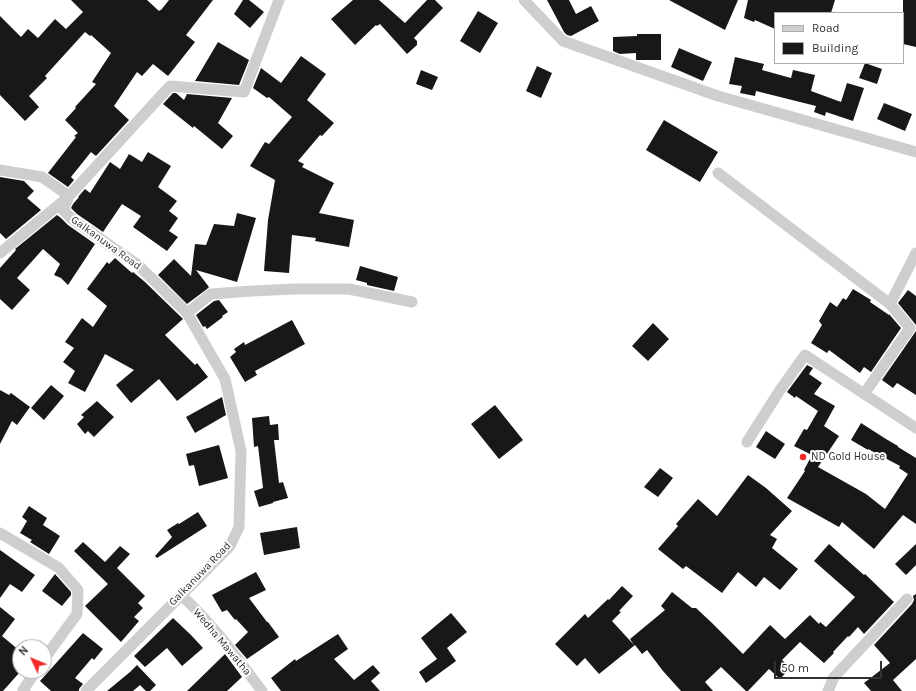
<!DOCTYPE html>
<html>
<head>
<meta charset="utf-8">
<style>
  body { margin:0 }
  #map { position:relative; width:916px; height:691px; overflow:hidden; background:#fff; font-family:Karla,sans-serif }
  canvas { display:block }
  .legend { position:absolute; left:774px; top:12px; width:130px; height:52px; box-sizing:border-box; background:#fff; border:1px solid #adadad; margin:0; padding:5px 7px; list-style:none; font-size:12px; color:#313131 }
  .legend li { display:flex; align-items:center; gap:8px; height:20px }
  .legend b { width:20px; border:1px solid #adadad }
  .north { position:absolute; left:12px; top:639px; width:40px; height:40px; box-sizing:border-box; background:#fff; border:1px solid #adadad; border-radius:50%; rotate:314deg; font-size:11px; font-weight:700; line-height:16px; text-align:center; color:#313131 }
  .north::after { content:''; display:block; margin:auto; width:14px; height:18px; background:#f22929; clip-path:polygon(50% 0,100% 100%,50% 72%,0 100%) }
  .scale { position:absolute; left:774px; top:661px; width:108px; height:18px; box-sizing:border-box; border:2px solid #313131; border-top:0; padding-left:5px; font-size:12px; line-height:14px; white-space:nowrap; color:#313131; -webkit-text-stroke:3px #fff; paint-order:stroke }
</style>
</head>
<body>
<div id="map">
<canvas width="916" height="691"></canvas>
<ul class="legend">
<li><b style="height:5px;background:#cecece"></b>Road</li>
<li><b style="height:11px;background:#181818"></b>Building</li>
</ul>
<div class="north">N</div>
<div class="scale">50 m</div>
</div>
<script>
const g = document.querySelector('canvas').getContext('2d');
g.lineJoin = 'round';
function fillPath(path, color) { g.fillStyle = color; g.fill(path, 'evenodd'); }
function stroke(path, color, width, dash) { g.strokeStyle = color; g.lineWidth = width; g.lineCap = dash ? 'butt' : 'round'; g.setLineDash(dash || []); g.stroke(path); }
function write(font, color, halo, rows, align = 'center') {
  g.font = font + ' Karla,sans-serif'; g.lineWidth = 4; g.setLineDash([]); g.textBaseline = 'middle'; g.strokeStyle = halo; g.fillStyle = color; for (const [text, x, y, turn = 0] of rows) {
    g.save(); g.translate(x, y); g.rotate((+turn || 0) * Math.PI / 180); g.textAlign = isNaN(turn) ? turn : align; if (halo) g.strokeText(text, 0, 0); g.fillText(text, 0, 0); g.restore();
  }
}
const building = new Path2D(`
  M71,0H147L159,11L160,10H161L169,0H213L186,35L195,42L168,76L153,64L142,76L137,72L114,106L129,120L96,156L91,152L71,177L74,180L68,187L48,173L76,137L74,136L78,133L65,120L76,108L75,107L96,84L92,82L111,53L91,35L90,36L85,32L45,76L47,78L29,96L39,107L25,121L0,95V16L21,37L28,29L38,38L55,19L66,29L83,12Z
  M243,0H249L264,12L250,28L234,14Z
  M353,0H379L405,23L427,0H435L443,8L414,38L417,41V45L407,54L380,24L377,26L376,25L355,45L331,19Z
  M547,0H569L576,14L591,6L599,21L571,36L567,35L564,32Z
  M669,0H738L725,30Z
  M748,0H835L831,13H775V29L755,20L754,22L744,18Z
  M903,0H916V47L903,44Z
  M478,11L498,23L480,53L460,41Z
  M637,34H661V60H636V53L620,54L613,51V37L637,36Z
  M218,42L249,60L239,85L195,81Z
  M679,48L712,62L703,81L671,67Z
  M301,56L326,74L307,100L334,123L322,136L320,135L298,161L304,164L302,167L334,183L319,213L354,220L349,247L315,241L316,238L292,235L289,273L264,271L268,220L275,180L250,166L265,142L269,144L292,117L269,97L267,98L253,88L261,68L281,83Z
  M735,57L764,64L762,70L791,78L793,70L815,75L811,91L841,102L847,83L864,88L853,121L826,112L825,116L814,112L816,106L756,91L755,96L740,93L742,86L729,84Z
  M865,63L882,69L877,84L859,78Z
  M537,66L552,73L541,98L526,91Z
  M421,70L438,77L432,90L416,84Z
  M173,93H176L184,100L187,94L232,98L218,123L233,136L222,149L194,126L193,128L163,104Z
  M884,103L912,114L905,131L877,119Z
  M664,120L718,152L700,182L646,150Z
  M148,152L171,166L158,187L177,201L169,211L178,218L169,231L178,237L167,251L133,227L141,216L122,204L103,232L77,214L71,208L73,204L79,197H78L85,189L90,193L110,162L120,169L129,154L142,162Z
  M0,177L24,181L34,191L27,198L41,210L6,239L0,233Z
  M237,213L256,218L237,282L196,270L209,287L207,289L187,304L158,275L174,259L191,276L195,244L206,245L214,224L234,226Z
  M57,215L61,218L68,225L95,244L68,285L61,278L54,275L60,264L43,249L17,278L30,290L12,310L0,299V268L16,250L15,249Z
  M115,258L132,273L133,272L145,282L181,317L183,319L165,335L195,365L197,363L208,377L177,401L159,379L131,403L116,385L134,370L105,354L85,392L68,383L75,371L63,362L74,348L65,342L82,318L93,327L107,306L87,289L107,262L109,264Z
  M360,266L398,277L394,291L367,285V283L356,280Z
  M853,289L871,300L870,302L889,315V314L901,328L871,372L864,367L860,373L829,350L827,353L811,343L822,325L819,321L830,302L837,307L843,298L846,300Z
  M908,290L916,296V325L898,303Z
  M219,300L228,312L222,316L223,317L207,329L205,326L203,327L196,315L214,301Z
  M292,320L305,344L255,371L257,375L245,382L230,357L236,352L234,349L244,342L245,345Z
  M653,323L669,339L648,361L632,346Z
  M916,331V395L897,383L893,388L882,380Z
  M807,365L813,368L809,374L822,383L814,394L835,406L824,426L839,436L818,467L866,494L885,509L908,474L899,468L900,466L868,449V450L851,440L861,423L886,439L898,446V447L916,458V524L903,515L874,549L842,522L839,527L787,498L805,471L804,470L812,455L794,446L804,429L807,430L818,411L796,396L795,398L787,392Z
  M51,385L64,396L44,420L31,408Z
  M0,390L9,395L11,393L30,407L17,425L12,421L0,444Z
  M222,397L226,415L195,433L186,417Z
  M97,401L114,417L94,437L88,431L85,434L77,424L84,417L81,415Z
  M495,405L523,440L499,459L471,424Z
  M269,416L270,425L278,424L279,440H274L279,483L283,482L288,498L273,502V503L259,507L254,491L263,488L258,446L254,447L252,418Z
  M766,431L785,444L775,459L756,447Z
  M219,445L228,478L199,486L194,465L189,466L186,454Z
  M660,468L673,478L658,497L644,487Z
  M748,475L766,488L792,511L770,535L777,539L772,548L798,569L780,590L764,577L756,587L738,572L722,593L686,566L683,569L658,549L678,526L676,524L698,499L717,516Z
  M29,506L47,518L43,525L60,536L49,554L30,542L32,540L20,533L27,521L22,517Z
  M198,512L207,526L157,558L155,556L172,537L167,530L178,523L179,524Z
  M297,527L300,548L264,555L260,533Z
  M83,542L105,562L120,546L130,554L117,568L145,596L138,603L143,608L134,617L139,621L121,642L85,606L108,584L74,551Z
  M829,544L864,575L865,574L894,602L864,634L858,627L849,637L848,636L833,652L834,653L824,663L800,642L782,660L790,668L780,679L769,669L748,691H746L721,667L705,682L713,691H681L663,671L647,650L642,654L635,645L599,674L585,658L577,666L555,644L585,614L588,618L608,599L609,600L622,586L633,596L619,611L621,612L612,621L634,645L630,639L665,610L661,606L672,592L692,608H696L711,622L743,654L770,625L785,639L810,615L819,624L820,622L826,627L855,597L814,561Z
  M916,544V565L906,575L895,564Z
  M0,550L35,575L22,592L10,584L0,598Z
  M256,572L266,590L249,598L267,622H268L279,637L247,659L235,645L248,632L236,619L235,620L227,610L222,612L212,595Z
  M55,574L71,592V595L62,606L42,591Z
  M916,594V659L893,680L902,691H871L864,683L890,663L874,645L912,604L914,600L913,596Z
  M0,607L15,619L2,636L20,651V672L3,691H0Z
  M451,613L467,632L447,648L456,661L426,683L419,672L437,659L421,638Z
  M173,618L191,635L203,648L182,666L167,648L145,667L134,656Z
  M83,633L103,649L94,660L92,658L75,678L83,684L79,689V691H51L40,681Z
  M338,634L348,649L334,659L354,680L373,665L380,673L371,681L380,691H281L271,678L295,659L296,661Z
  M225,654L242,677L227,691H187Z
  M137,665L156,685L150,691H146L140,685L133,691H107L130,672Z`);
const street = new Path2D(`
  M524,0L563,41L718,96L916,152
  M0,170L42,177L69,196
  M718,173L890,304
  M0,253L67,198
  M187,313L211,294L252,291L294,289H349L412,302
  M864,394L910,328L890,304L916,253
  M747,442L780,390L805,355L916,428
  M0,533L59,568L78,590L77,614L44,659
  M181,595C212,623 237,658 262,691
  M25,691L23,690L36,671
  M86,691L230,546L239,527L241,451L225,379L187,313L138,265L72,219L63,210L69,196L170,86L244,92L279,0
  M828,691L834,677L907,599`);
const markers = [
  [803,457,4,"#f22929"]
];
const streetNames = [
  ["Galkanuwa Road",106,243,36],
  ["Galkanuwa Road",200,574,-46],
  ["Wedha Mawatha",222,642,50]
];
const poiNames = [
  ["ND Gold House",811,457]
];
fillPath(building, '#181818');
stroke(street, '#cecece', 11);
for (const [x, y, r, color] of markers) { const dot = new Path2D(); dot.arc(x, y, r, 0, 2 * Math.PI); g.fillStyle = color; g.fill(dot); stroke(dot, '#fff', 1.5); }
write('11px', '#313131', '#fff', streetNames);
write('11px', '#313131', '#fff', poiNames, 'left');
</script>
</body>
</html>
